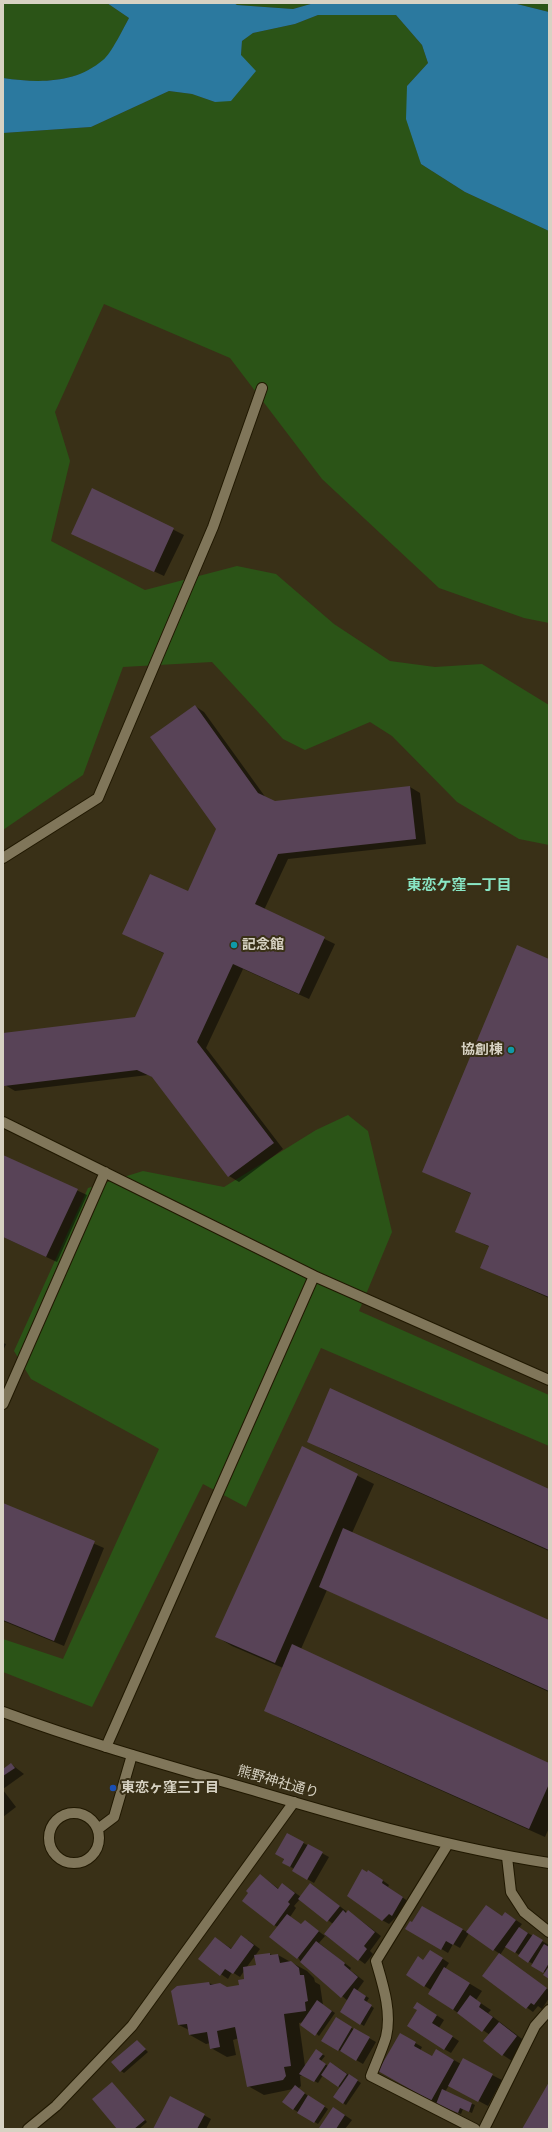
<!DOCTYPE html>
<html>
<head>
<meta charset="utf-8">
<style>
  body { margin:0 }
  #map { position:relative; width:552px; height:2132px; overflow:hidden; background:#393017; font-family:"Crimson Pro",serif }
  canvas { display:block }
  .frame { position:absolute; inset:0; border:4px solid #d7d2c3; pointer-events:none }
</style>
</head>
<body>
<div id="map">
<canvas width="552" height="2132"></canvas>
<div class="frame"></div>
</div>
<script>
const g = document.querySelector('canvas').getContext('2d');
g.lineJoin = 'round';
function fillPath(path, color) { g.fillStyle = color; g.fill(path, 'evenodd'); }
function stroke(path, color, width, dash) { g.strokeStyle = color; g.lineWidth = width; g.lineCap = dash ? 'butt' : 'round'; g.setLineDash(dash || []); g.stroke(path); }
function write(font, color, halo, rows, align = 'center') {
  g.font = font + ' "Crimson Pro","Noto Sans JP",serif'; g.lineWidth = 4; g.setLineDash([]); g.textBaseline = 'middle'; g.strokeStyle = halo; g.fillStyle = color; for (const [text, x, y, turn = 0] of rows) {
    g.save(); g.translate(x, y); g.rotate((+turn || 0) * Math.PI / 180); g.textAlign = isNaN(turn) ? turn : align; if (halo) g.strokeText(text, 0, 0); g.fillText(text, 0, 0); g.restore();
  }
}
const green = new Path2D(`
  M3,3H107L129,18C124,27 111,54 104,60C75,84 37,83 3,78Z
  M234,3H314L293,9L237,5Z
  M513,3H549V12Z
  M318,15H396L422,45L428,63L407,86L421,164L465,192L549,231V623L524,618L439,588L322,479L230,358L104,304L55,412L70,461L51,541L145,590L237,566L276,574L334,624L390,661L435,667L482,664L549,705V845L519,839L457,802L392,736L370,722L305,750L283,739L212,662L123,667L83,775L3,830V133L91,127L169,91L192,94L215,102L241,55L242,41L253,33L295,24Z
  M348,1115L368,1131L392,1232L359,1311L549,1395V1446L321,1348L246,1507L203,1484L92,1707L3,1672V1639L63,1659L159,1449L31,1379L14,1351L88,1188L143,1171L224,1187L316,1130Z`);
const water = new Path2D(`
  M107,3H234L237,5L293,9L314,3H513L549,12V231L465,192L421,164L406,119L407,86L428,63L422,45L396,15H318L295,24L253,33L242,41L241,55L256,71L231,101L215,102L192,94L169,91L91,127L3,133V78C38,83 75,84 103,60C111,54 124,27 129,18Z`);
const shadow = new Path2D(`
  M92,489L184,535L164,576L72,533Z
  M195,706L204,712L266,798L275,802L410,787L420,793L426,844L288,859L264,910L335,944L309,999L243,969L206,1048L283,1149L239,1182L229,1176L155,1078L148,1075L15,1091L5,1085L3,1066V1034L136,1018L165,954L124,934L189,893L218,829Z
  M549,960V1298L481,1268L490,1247L456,1231L472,1194L424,1172Z
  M3,1156L87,1195L57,1262L3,1237Z
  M3,1343L6,1344L3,1351Z
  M308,1441L549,1490V1551L324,1450Z
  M302,1448L374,1484L352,1533L549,1621V1692L327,1590L301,1649L549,1764V1828L545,1837L281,1719L265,1710L283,1668L232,1646L217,1637Z
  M3,1504L104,1548L64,1646L3,1621Z
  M11,1764L24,1774L3,1789V1770Z
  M3,1790L16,1807L3,1817Z
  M287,1834L329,1857L314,1883L293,1871L294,1869L283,1862Z
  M260,1875L279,1889L283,1884L301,1897L311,1884L346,1911V1914L355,1916L381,1936L370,1951L373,1954L365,1964L325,1935L333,1924L300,1899L294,1906L296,1908L290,1917L302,1925L305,1921L325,1936L319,1943L351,1968L350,1970L364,1981L357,1991L369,1998L366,2003L374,2008L364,2026L341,2012L348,2001L301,1962L278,1927L274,1925Z
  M375,1875L389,1885L388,1887L409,1902L399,1918L396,1917L389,1924L382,1920Z
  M422,1907L467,1932L502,1916L505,1913L522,1924L519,1928L549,1945V1978L546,1973L506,1946L500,1955L549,1990V1998L542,2009L538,2006L533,2012L483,1976L500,1954L469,1933L460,1948L453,1944L448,1953L407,1928L413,1924Z
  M215,1938L232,1949L248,1940L260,1949L246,1968L257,1966L270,1954L274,1956L278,1955L307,1971L314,1978L315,1982L320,1985L323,2005L335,2013L319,2036L304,2022L299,2023L305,2066L319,2052L325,2056L321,2061L328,2066L334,2065L361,2083L346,2105L343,2103L341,2088L323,2075L318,2083L304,2075L300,2076L301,2086L298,2089L328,2109L318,2124L293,2109V2089L264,2095L248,2086L239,2038L233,2040L236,2055L227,2057L211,2048L210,2043L206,2044L190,2035L189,2030L179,2025L208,1983L227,1988L240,1986L245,1980L244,1971L240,1977L232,1972L228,1979L199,1959Z
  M437,1955L449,1963L445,1969L482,1991L476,2000L491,2010L488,2013L526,2042L512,2061L503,2055L490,2035L429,1993L431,1990L407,1975L424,1961Z
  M424,2007L444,2020L439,2028L459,2041L451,2053L444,2049Z
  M336,2019L376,2042L363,2064L323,2041Z
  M400,2034L422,2047L420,2051L432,2057L436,2050L461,2064L492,2075L502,2080L488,2106L449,2085L445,2092L475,2105L472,2113L463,2109L461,2114L440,2105L380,2071Z
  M137,2041L148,2052L124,2073L121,2071Z
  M112,2083L147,2122L139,2129H118Z
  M170,2097L211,2119L206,2129H154Z
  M340,2112L352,2120L345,2129H322Z`);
const building = new Path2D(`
  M92,488L174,528L154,572L71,534Z
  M195,705L258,793L275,801L410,786L416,839L278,854L255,904L325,937L299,994L233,964L197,1042L274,1143L228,1177L152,1077L137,1070L4,1086L3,1074V1033L135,1017L164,953L122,934L150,874L188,891L216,829L150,737Z
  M517,945L549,959V1297L480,1268L489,1246L455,1232L471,1193L422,1172Z
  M3,1155L78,1189L46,1257L3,1237Z
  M330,1388L549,1489V1550L307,1442Z
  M302,1446L358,1474L275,1663L215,1637Z
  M3,1503L95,1541L54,1641L3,1620Z
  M343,1528L549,1620V1691L319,1587Z
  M292,1644L549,1763V1784L529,1829L264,1711Z
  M11,1763L15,1768L3,1776V1769Z
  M287,1833L304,1842L290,1867L282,1863L284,1859L275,1854Z
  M308,1844L323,1852L307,1880L292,1871Z
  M362,1869L367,1872L368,1870L383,1880L382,1883L403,1897L392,1916L389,1914L382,1921L347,1896Z
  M260,1874L278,1889L282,1883L295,1893L288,1902L290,1904L274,1926L242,1901L248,1893L246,1891Z
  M310,1883L340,1906L327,1922L298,1899Z
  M486,1905L502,1916L505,1912L516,1920L493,1951L466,1932Z
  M422,1906L463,1929L453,1945L446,1941L441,1950L405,1929L410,1921L412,1922Z
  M343,1910L346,1913L348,1910L375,1932L364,1946L367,1949L358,1961L324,1934Z
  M287,1914L301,1924L305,1920L319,1931L297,1959L269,1937Z
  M519,1927L528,1933L515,1953L505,1947Z
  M533,1934L543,1940L528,1963L518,1956Z
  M241,1935L254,1945L233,1974L225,1969L220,1976L198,1959L215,1937L231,1949Z
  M316,1941L345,1963L344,1965L358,1977L341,1998L300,1962Z
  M544,1944L549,1947V1963L543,1973L531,1966Z
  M430,1950L443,1958L424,1987L406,1975L418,1956L423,1960Z
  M270,1953V1955L278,1954L280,1963L291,1961L299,1968L300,1975H304L308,2001L305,2002L306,2011L284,2014L291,2066L284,2067L286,2076L283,2080L247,2087L235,2027L217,2031L220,2047L210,2049L207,2032L189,2035L187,2024L178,2025L171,1991L177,1986L209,1982L210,1985L220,1983L227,1987L239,1985L238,1980L244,1979L243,1967L256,1965L254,1955Z
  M499,1953L547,1988L534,2005L531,2003L526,2009L482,1976Z
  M549,1966V1979L543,1975Z
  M444,1967L470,1983L453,2010L428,1994Z
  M354,1988L366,1996L364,2000L372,2005L360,2025L340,2012Z
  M470,1995L481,2003L479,2007L493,2017L482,2032L457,2013Z
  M317,2000L332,2011L315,2036L300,2025Z
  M417,2002L437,2015L432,2023L453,2036L444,2050L407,2026L417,2010L413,2008Z
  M336,2017L352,2027L338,2051L321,2041Z
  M499,2022L517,2036L502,2056L483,2041Z
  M354,2028L370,2037L356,2061L340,2051Z
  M400,2033L416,2042L414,2046L432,2056L436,2049L454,2060L431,2101L378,2071Z
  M137,2040L146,2049L120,2072L111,2062Z
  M316,2049L323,2054L319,2059L326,2064L314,2082L299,2074Z
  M463,2058L493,2074L478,2102L448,2086Z
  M330,2062L347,2074L338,2087L321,2075Z
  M349,2074L358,2080L343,2104L333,2097Z
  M112,2082L145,2120L134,2129H117L92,2099Z
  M549,2082V2129H522Z
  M295,2085L305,2093L293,2110L282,2102Z
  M442,2089L472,2103L469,2112L460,2108L458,2113L436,2104Z
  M308,2095L325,2106L314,2123L297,2113Z
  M170,2096L205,2114L197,2129H153Z
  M333,2107L345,2115L336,2129H321L319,2128Z`);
const service = new Path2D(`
  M3,858L98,798L213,527L262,388
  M3,1122L314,1276
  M3,1404L105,1172
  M106,1747L314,1276L549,1380
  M49 1838a25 25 0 1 1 50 0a25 25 0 1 1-50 0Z
  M98,1829L114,1817L132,1755
  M448,1844L376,1961C383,1985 392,2012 386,2037C382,2050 376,2063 371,2076L475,2129
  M507,1857L511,1892L524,1912L549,1932`);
const minor = new Path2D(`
  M28,2129L56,2106L132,2026L294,1802
  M484,2129L535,2026L549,2010`);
const secondary = new Path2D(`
  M3,1712C87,1743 173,1767 259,1792C354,1820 451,1848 549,1863`);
const markers = [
  [234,945,4,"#0f9aa8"],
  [511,1050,4,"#0f9aa8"],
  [113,1788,4,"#1a4fb4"]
];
const poiNames = [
  ["記念館",242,945],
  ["協創棟",503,1050,"right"],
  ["東恋ヶ窪三丁目",121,1788]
];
const streetNames = [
  ["熊野神社通り",278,1782,16]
];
const neighbourhoodNames = [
  ["東恋ケ窪一丁目",459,885]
];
fillPath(green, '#2b5417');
fillPath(water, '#2b799f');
fillPath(shadow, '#0007');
fillPath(building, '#584357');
stroke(service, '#201801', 12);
stroke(minor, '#201801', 12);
stroke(secondary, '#201801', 12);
stroke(service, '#80765a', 10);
stroke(minor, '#80765a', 10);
stroke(secondary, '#80765a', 10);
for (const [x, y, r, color] of markers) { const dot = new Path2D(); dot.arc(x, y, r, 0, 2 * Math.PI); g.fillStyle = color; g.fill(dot); stroke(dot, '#393017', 1.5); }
write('bold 14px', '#d7d2c3', '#393017', poiNames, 'left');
write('14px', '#d7d2c3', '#393017', streetNames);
write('bold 15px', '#89e6c5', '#393017', neighbourhoodNames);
</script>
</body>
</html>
